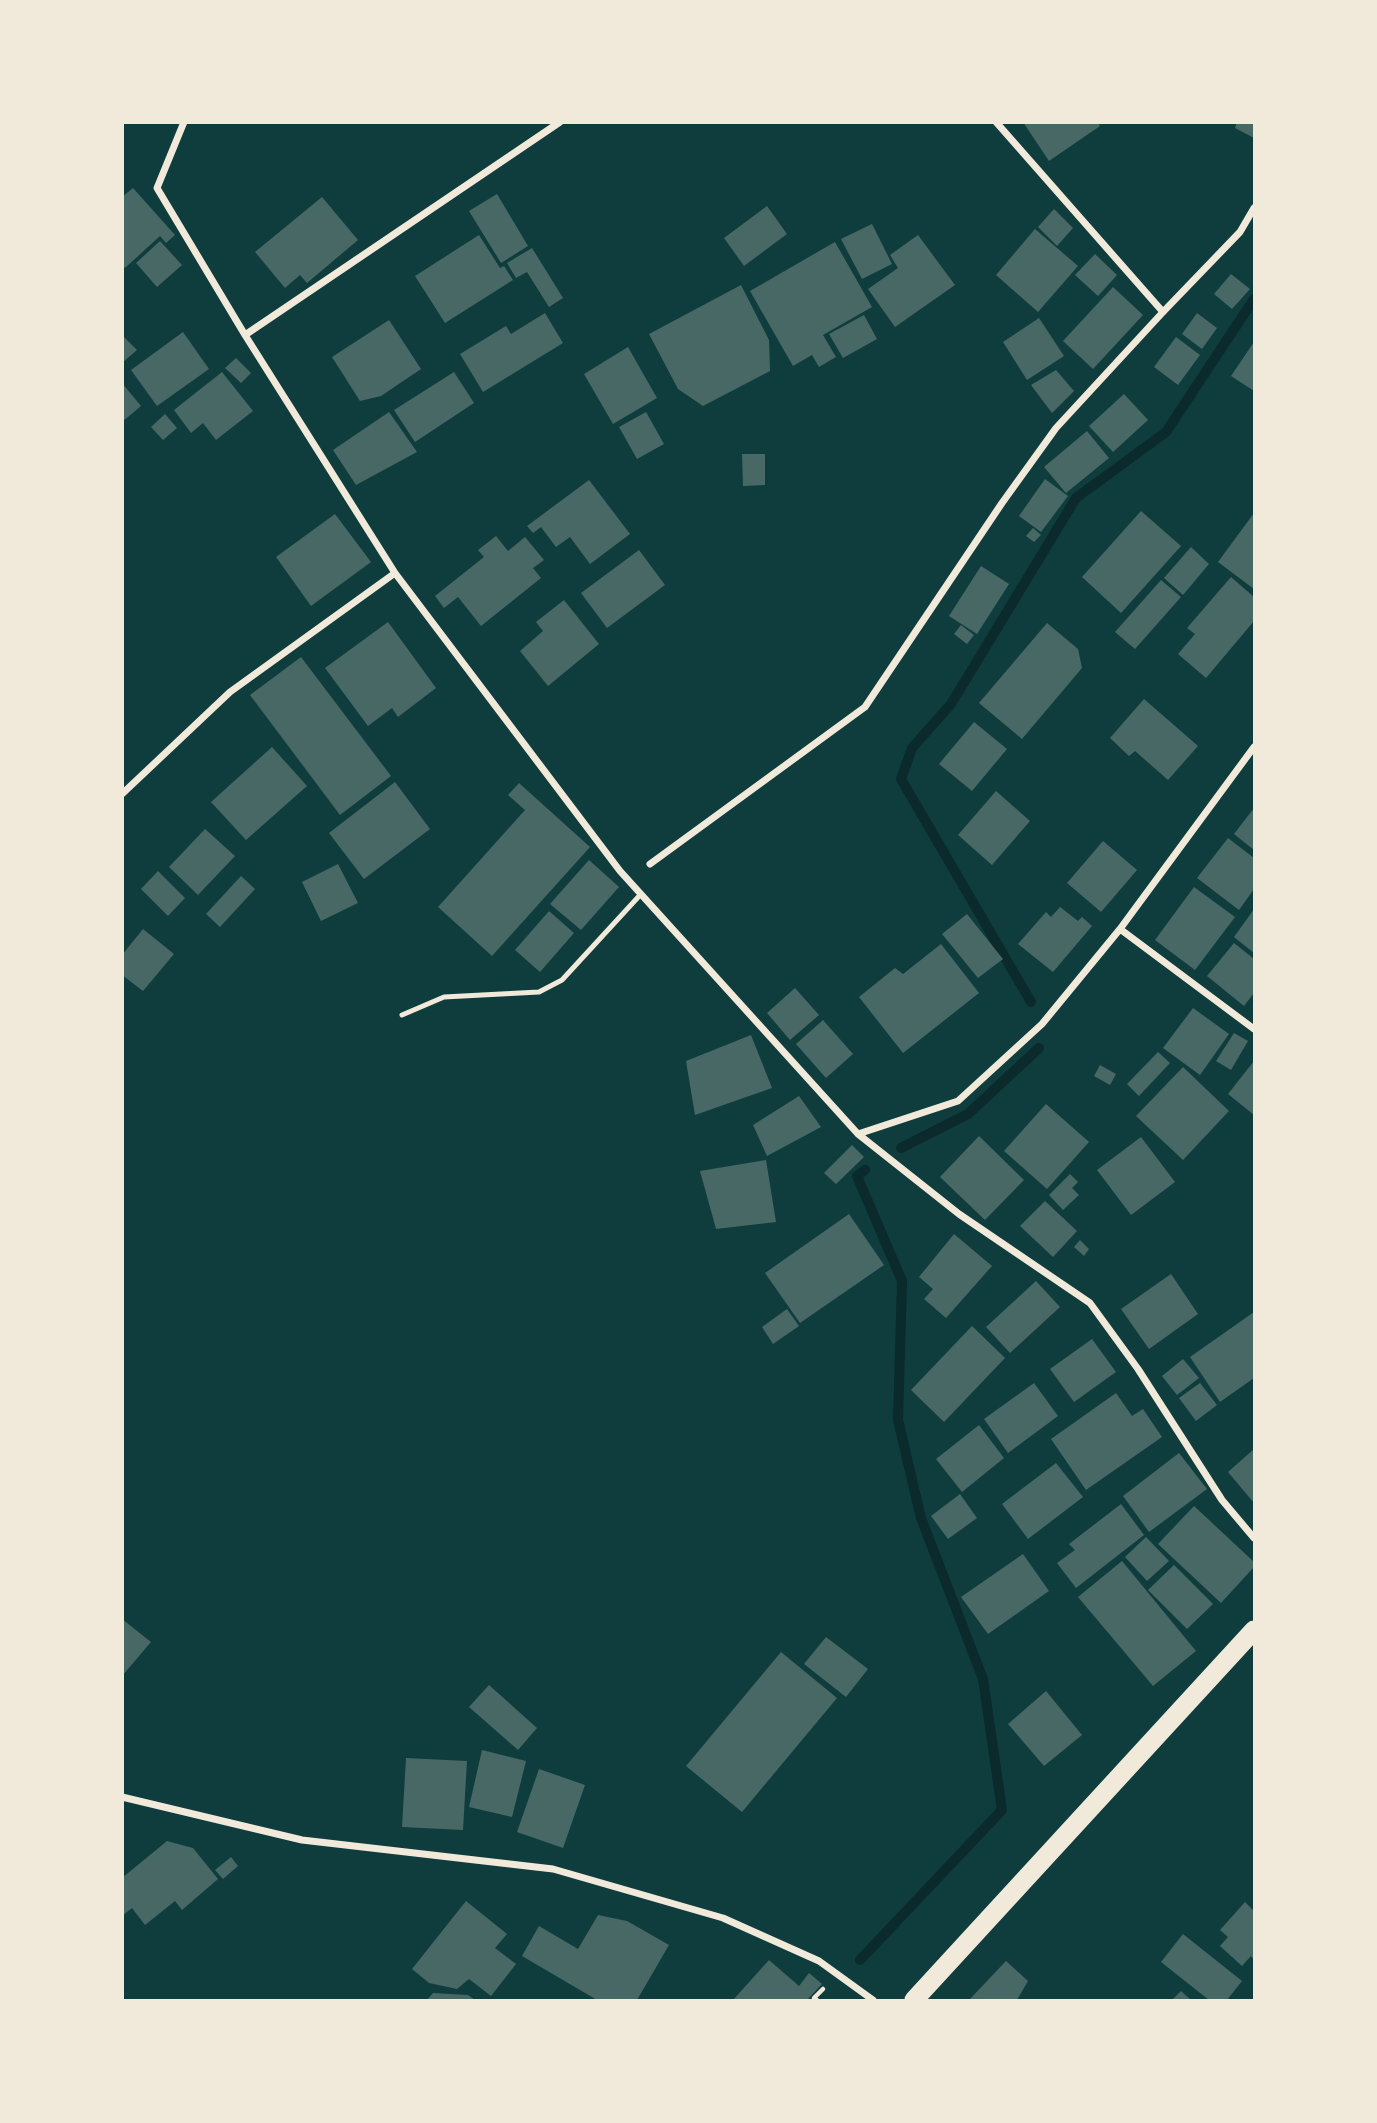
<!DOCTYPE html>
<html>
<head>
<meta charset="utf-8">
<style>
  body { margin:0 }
  #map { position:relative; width:1377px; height:2123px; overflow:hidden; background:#0f3d3e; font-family:Poppins,sans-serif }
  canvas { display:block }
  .frame { position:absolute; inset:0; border:124px solid #f1e9da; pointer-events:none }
</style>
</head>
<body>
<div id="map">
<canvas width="1377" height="2123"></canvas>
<div class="frame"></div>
</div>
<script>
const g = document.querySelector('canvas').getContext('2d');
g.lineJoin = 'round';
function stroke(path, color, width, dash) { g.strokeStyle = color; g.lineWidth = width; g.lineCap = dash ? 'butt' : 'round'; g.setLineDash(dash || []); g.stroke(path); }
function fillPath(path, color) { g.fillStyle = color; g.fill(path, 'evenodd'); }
const stream = new Path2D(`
  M1031,1002L901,779L912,748L951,704L1076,498L1166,432L1254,299
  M901,1148L968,1114L1039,1048
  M860,1960L1002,1810L983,1679L921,1518L898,1420L902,1281L857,1176L865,1170`);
const building = new Path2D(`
  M1023,122H1098L1100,126L1049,161Z
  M1237,122H1254V138L1235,128Z
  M133,188L175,235L166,243L160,236L125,268L122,265V197Z
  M497,194L528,246L501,263L469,211Z
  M322,197L358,240L307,283L300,275L285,288L255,252Z
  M767,206L787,234L744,266L724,238Z
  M1054,209L1073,228L1057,246L1038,227Z
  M872,224L892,264L862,279L841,239Z
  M1035,229L1078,266L1038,312L996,275Z
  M479,235L500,268L504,266L513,280L445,323L415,276Z
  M918,235L955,285L895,327L868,289L898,268L890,255Z
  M160,241L182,265L157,287L136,263Z
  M835,242L872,307L823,335L836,357L819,367L812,355L793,366L750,291Z
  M532,248L563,298L549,307L527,272L516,278L507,263Z
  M1095,254L1117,275L1098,296L1075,275Z
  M1231,274L1250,289L1232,309L1214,294Z
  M741,285L769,340L770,371L703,406L678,389L649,334Z
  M1113,287L1143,315L1093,369L1063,341Z
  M545,313L563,343L483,392L460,354L506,326L511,334Z
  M1197,313L1217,328L1202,349L1182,334Z
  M864,315L877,339L843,358L829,334Z
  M1039,318L1064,356L1027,380L1003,342Z
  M389,320L421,369L381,396L360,401L332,357Z
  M183,332L209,369L157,406L131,370Z
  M122,335L137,350L122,363Z
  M1176,337L1200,355L1178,385L1154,367Z
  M1254,342V391L1231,376Z
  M628,347L657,398L613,424L584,374Z
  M236,358L251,373L241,383L225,368Z
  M1056,370L1074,391L1052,413L1031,385Z
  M222,372L253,411L216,440L203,423L191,433L174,410Z
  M454,372L474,403L415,442L394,410Z
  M122,383L141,406L122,422Z
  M1124,394L1148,420L1113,452L1089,426Z
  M389,412L417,452L356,485L333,450Z
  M646,412L664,444L637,459L619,427Z
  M165,414L177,428L163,440L151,427Z
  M1087,431L1109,458L1066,493L1044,467Z
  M742,454H765V485L743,486Z
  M1045,479L1068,496L1041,532L1019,516Z
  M589,480L630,534L590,564L570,537L556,547L541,527L533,533L527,526Z
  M1141,511L1181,546L1121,613L1082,577Z
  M1254,513V589L1218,562Z
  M335,514L371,562L311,606L276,557Z
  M1033,528L1041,535L1034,542L1026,536Z
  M496,536L508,551L525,537L544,560L533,568L541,578L481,626L458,597L444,608L435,596L484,557L478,550Z
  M1191,547L1209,564L1183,595L1164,578Z
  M639,550L665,585L607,628L581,593Z
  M981,566L1009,584L977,634L949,616Z
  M1231,577L1254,597V621L1206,678L1178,654L1195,634L1187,628Z
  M1161,580L1181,597L1135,649L1115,632Z
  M564,600L599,644L548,686L520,651L543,631L536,622Z
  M388,622L436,688L398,717L392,708L368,726L325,668Z
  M1047,623L1078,649L1082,668L1022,739L979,703Z
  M961,625L974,635L967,644L954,634Z
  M301,657L391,776L340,815L250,695Z
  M1144,699L1198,746L1168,780L1135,751L1129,756L1110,738Z
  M974,722L1007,749L972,791L939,764Z
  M272,747L307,786L246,840L211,802Z
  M395,782L430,829L364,879L329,833Z
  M519,783L590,847L492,956L438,907L525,810L508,795Z
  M996,791L1030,821L992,865L958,835Z
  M1254,808V850L1234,834Z
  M205,829L235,856L198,895L169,867Z
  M1228,838L1254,858V889L1239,910L1197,878Z
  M1103,841L1137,870L1101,912L1067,883Z
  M589,860L619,887L581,930L550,904Z
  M338,864L358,903L321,921L302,882Z
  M158,871L185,898L168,916L141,889Z
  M241,876L255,889L220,927L206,914Z
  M1194,887L1235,917L1195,970L1155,940Z
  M1060,907L1078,921L1082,917L1092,926L1053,972L1018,944L1046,912L1051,917Z
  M1254,909V953L1234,937Z
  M549,911L574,933L540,972L515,950Z
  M967,914L1003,959L978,978L942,934Z
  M143,929L174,954L143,991L122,975V955Z
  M1234,943L1254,959V993L1244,1006L1207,976Z
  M941,944L979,993L903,1053L859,997L895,968L903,974Z
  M795,988L819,1015L790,1040L767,1013Z
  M1193,1008L1229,1034L1200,1075L1163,1048Z
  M823,1020L853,1054L826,1078L796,1044Z
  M1234,1033L1248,1041L1231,1070L1216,1061Z
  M751,1035L772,1088L695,1115L686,1061Z
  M1158,1052L1170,1063L1139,1096L1127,1084Z
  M1254,1061V1115L1228,1094Z
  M1100,1065L1116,1074L1110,1085L1094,1076Z
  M1183,1067L1229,1111L1183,1160L1136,1116Z
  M799,1096L821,1127L767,1156L753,1125Z
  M1046,1104L1089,1142L1047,1189L1004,1151Z
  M979,1136L1024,1180L985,1220L940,1177Z
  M1141,1137L1175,1182L1131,1215L1097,1170Z
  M852,1145L864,1157L836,1184L824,1173Z
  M766,1160L776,1222L716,1229L700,1171Z
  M1070,1174L1078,1182L1072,1188L1079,1195L1063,1210L1049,1195Z
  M1045,1201L1077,1231L1053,1257L1020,1226Z
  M849,1214L884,1265L800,1323L765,1273Z
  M954,1234L992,1266L946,1318L924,1299L933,1289L919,1277Z
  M1080,1240L1089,1249L1084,1256L1074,1247Z
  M1171,1274L1198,1314L1149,1349L1121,1309Z
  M1036,1281L1060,1307L1010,1353L986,1327Z
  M787,1309L799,1326L773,1344L762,1327Z
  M1254,1312V1378L1220,1402L1190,1357Z
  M972,1326L1005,1358L944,1422L911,1390Z
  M1092,1339L1116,1372L1074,1402L1050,1369Z
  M1183,1359L1199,1378L1177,1395L1162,1376Z
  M1034,1383L1058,1416L1008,1453L984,1419Z
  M1200,1383L1217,1405L1196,1421L1179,1398Z
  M1116,1393L1132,1416L1143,1409L1162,1437L1086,1490L1051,1439Z
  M979,1425L1004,1458L962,1492L936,1459Z
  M1254,1449V1503L1228,1472Z
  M1179,1453L1207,1489L1149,1532L1123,1496Z
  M1056,1463L1083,1497L1028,1539L1002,1504Z
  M960,1494L977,1518L948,1539L931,1516Z
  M1121,1504L1144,1535L1076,1588L1057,1563L1075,1550L1069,1544Z
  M1194,1506L1254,1562V1567L1221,1603L1158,1544Z
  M1146,1537L1169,1561L1147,1581L1125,1557Z
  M1023,1554L1049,1591L988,1634L961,1597Z
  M1122,1561L1196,1651L1153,1686L1078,1597Z
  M1174,1565L1213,1604L1187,1629L1148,1590Z
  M122,1619L151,1642L122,1676Z
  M826,1637L868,1669L846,1697L804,1664Z
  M781,1652L837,1698L742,1812L686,1766Z
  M489,1685L537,1728L518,1750L469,1707Z
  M1046,1691L1082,1735L1044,1766L1008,1724Z
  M482,1750L526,1761L512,1817L469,1807Z
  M406,1758L467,1761L463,1830L402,1827Z
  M539,1769L585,1785L563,1848L517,1832Z
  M167,1841L193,1848L218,1879L182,1910L175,1901L145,1925L132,1908L122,1916V1878Z
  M231,1857L238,1866L223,1879L215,1870Z
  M466,1901L507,1934L495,1948L516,1964L491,1996L469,1979L457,1989L429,1983L412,1969Z
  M1245,1902L1254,1911V1960L1251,1956L1242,1966L1220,1946L1228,1937L1220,1930Z
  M598,1915L627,1921L669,1945L637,2000H597L522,1956L539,1926L578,1949Z
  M1183,1934L1242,1981L1227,2000H1209L1161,1962Z
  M769,1960L799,1986L809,1973L822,1984L807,2000L799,1999L797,2000H733Z
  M1006,1961L1028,1981L1017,2000H969Z
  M1181,1991L1191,2000H1172Z
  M433,1993L468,1995L475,2000H427Z`);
const path = new Path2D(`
  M817,2000L814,1998L823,1989`);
const service = new Path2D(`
  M402,1015L444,997L539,992L562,980L641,894`);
const minor = new Path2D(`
  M184,122L157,188L245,335L395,573L620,871L858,1134L959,1214L1090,1303L1138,1369L1222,1500L1254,1538
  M996,122L1163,312
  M245,335L560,122
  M122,794L230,692L395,573
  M650,864L865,707L1002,503L1056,428L1163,312L1240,232L1254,208
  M1120,929L1254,1029
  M858,1134L958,1101L1042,1024L1120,929L1254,747
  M122,1797L302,1840L553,1869L723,1918L819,1961L873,2000`);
const trunk = new Path2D(`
  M914,2000L1254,1630`);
stroke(stream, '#0a2a2b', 10);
fillPath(building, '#486865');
stroke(path, '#f1e9da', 4.5);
stroke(service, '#f1e9da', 5);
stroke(minor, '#f1e9da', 7);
stroke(trunk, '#f1e9da', 19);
</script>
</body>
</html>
